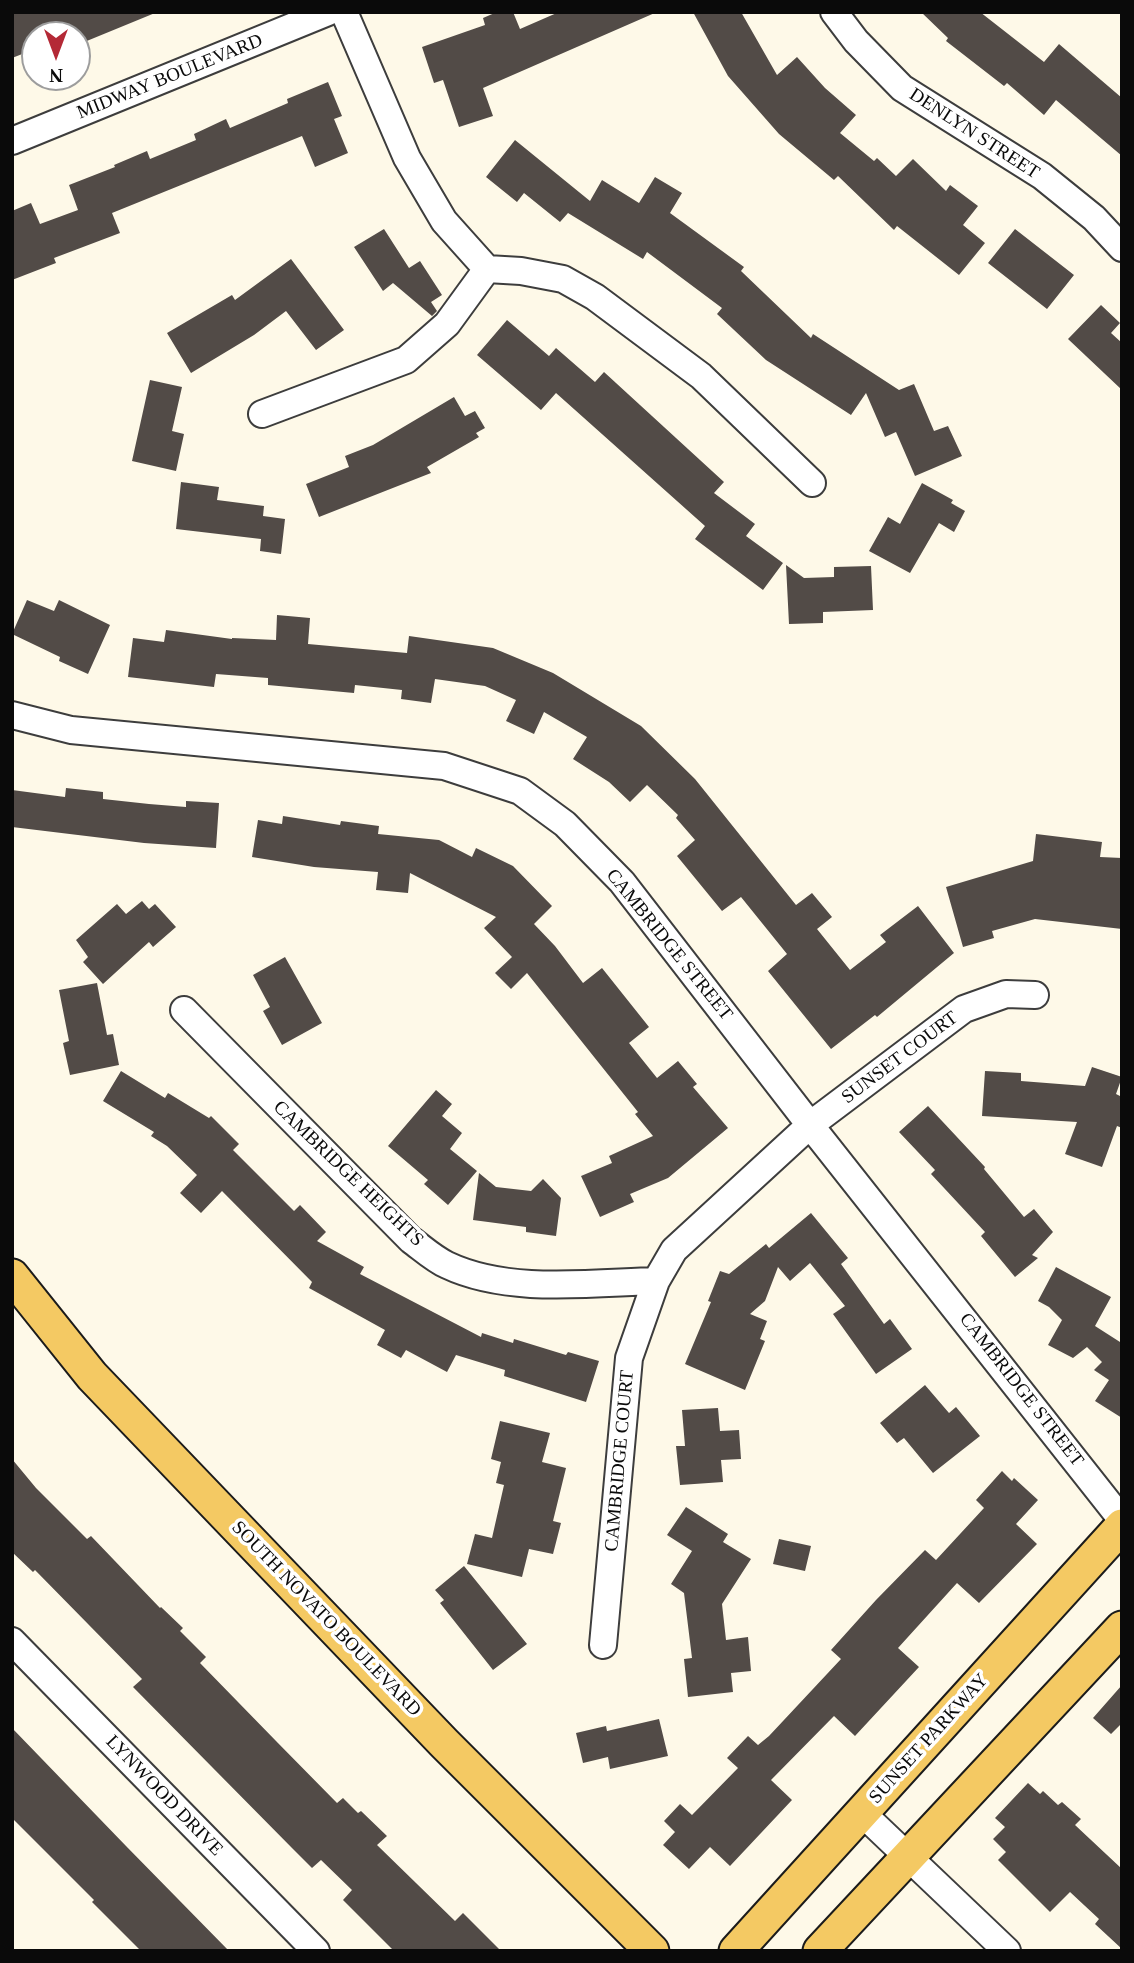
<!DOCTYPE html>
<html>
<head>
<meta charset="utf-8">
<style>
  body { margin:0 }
  #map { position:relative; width:1134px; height:1963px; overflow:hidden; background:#fef9e8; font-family:Georgia,serif }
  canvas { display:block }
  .frame { position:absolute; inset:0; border:14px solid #0a0a0a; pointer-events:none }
  .north { position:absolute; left:21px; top:21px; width:70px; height:70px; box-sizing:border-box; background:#fff; border:2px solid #9d9d9d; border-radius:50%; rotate:180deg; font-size:19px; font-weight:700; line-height:28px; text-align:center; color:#0a0a0a }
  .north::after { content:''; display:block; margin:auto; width:24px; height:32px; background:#b42936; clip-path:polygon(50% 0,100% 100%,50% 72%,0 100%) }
</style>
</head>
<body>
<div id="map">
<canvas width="1134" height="1963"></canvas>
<div class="frame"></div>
<div class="north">N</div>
</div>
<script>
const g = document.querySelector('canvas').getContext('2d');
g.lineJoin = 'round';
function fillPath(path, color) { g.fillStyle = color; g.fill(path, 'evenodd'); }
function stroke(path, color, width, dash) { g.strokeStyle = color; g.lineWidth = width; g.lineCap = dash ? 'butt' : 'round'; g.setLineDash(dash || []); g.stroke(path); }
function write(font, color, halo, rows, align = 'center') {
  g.font = font + ' Georgia,serif'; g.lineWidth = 7; g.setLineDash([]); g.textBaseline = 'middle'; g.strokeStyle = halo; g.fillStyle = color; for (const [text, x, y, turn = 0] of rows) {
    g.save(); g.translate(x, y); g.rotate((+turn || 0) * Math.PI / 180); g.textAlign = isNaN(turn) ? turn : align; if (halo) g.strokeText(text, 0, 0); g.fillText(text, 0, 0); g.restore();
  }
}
const building = new Path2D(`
  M12,12H155V13L77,45V35H35V49L12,58Z
  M497,12H513L520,29L559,12H657L483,88L493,116L459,127L443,80L434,83L422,47L485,25L483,18Z
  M693,12H741L777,75L797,57L825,88L856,115L840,133L874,161L877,158L896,176L913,159L946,191L950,185L978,206L963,225L985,243L959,275L897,226L894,230L838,176L834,180L779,134L728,76Z
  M921,12H980L1044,62L1059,44L1122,98V156L1056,100L1044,115L1007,83L1004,86L946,41L948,38Z
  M328,82L342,116L334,119L348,153L315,167L302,136L112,213L120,233L54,258L56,263L12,280V211L31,203L40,224L78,210L69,185L115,167L114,165L147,151L150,159L196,140L194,134L226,119L230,128L288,103L287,99Z
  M515,140L590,201L602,180L639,203L655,177L682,193L670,213L744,267L741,271L811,338L813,334L899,390L914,384L934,431L948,426L962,456L915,476L896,432L885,437L866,393L851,415L766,360L717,314L722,308L647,252L643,259L568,213L560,222L524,193L517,202L486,177Z
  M384,229L409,268L420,261L442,295L431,302L437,311L432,316L393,283L383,291L354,247Z
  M1015,229L1074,275L1047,309L988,263Z
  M291,259L344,330L316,350L286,311L254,335L191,373L167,333L232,295L235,300Z
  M1101,305L1120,323L1111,333L1122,343V390L1068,339Z
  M507,320L549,356L556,348L595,382L604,372L724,482L714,493L755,524L746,536L783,563L763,590L695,539L705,526L556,393L541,410L477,355Z
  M150,380L182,387L172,431L184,434L176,471L132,461Z
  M454,397L465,416L475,411L485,428L476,433L479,437L427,467L431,473L319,517L306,484L349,467L345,456L373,445Z
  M181,482L219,487L217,500L264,506L263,516L285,519L281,554L260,551L261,539L176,529Z
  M922,483L953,500L951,503L965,511L954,532L939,523L910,573L869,551L888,517L900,524Z
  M786,565L804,578L834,577V567L871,566L873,610L823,612V623L789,624Z
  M27,600L54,611L59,600L110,625L88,674L59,661L60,657L12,634Z
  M277,615L310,618L308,644L407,653L409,636L493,648L553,673L641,726L695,779L796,905L812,893L832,917L817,929L850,970L886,942L880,935L918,906L954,953L877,1017L875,1015L831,1049L768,971L787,954L741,897L722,911L677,856L695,840L676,818L678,815L647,785L630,802L609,782L573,759L587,737L544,712L534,734L506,721L516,700L485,686L435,679L431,703L401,699L402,690L355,685L354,693L268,685V678L216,674L214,687L128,677L133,638L164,642L166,630L232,639V638L276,640Z
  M66,788L103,792V799L149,804L186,807V801L219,803L216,848L144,843L12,827V790L65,797Z
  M283,816L340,825L341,821L379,826L378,834L439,840L472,857L476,848L513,866L552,906L534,924L555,946L583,983L602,968L649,1027L629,1043L657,1078L678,1061L697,1084L693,1087L728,1128L668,1178L630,1194L634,1202L600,1217L581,1176L612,1163L609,1156L653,1136L635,1114L638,1112L527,973L511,989L495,973L512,957L484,928L496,917L410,873L408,893L376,890L378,872L314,867L252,857L258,820L282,824Z
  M1036,834L1102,842L1100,857L1122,858V929L1035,919L992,931L994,938L963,947L946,887L1033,861Z
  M142,901L149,909L155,904L176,927L153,947L149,942L103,984L83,962L88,957L76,940L117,904L126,914Z
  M285,957L322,1023L282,1045L263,1011L270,1007L253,975Z
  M97,983L107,1035L113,1034L119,1065L70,1075L63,1043L69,1041L59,990Z
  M1092,1067L1122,1077L1116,1094L1122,1097V1128L1117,1126L1102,1167L1065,1154L1077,1122L982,1116L985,1071L1021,1073V1081L1085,1086Z
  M121,1071L165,1098L168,1093L209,1118L211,1116L239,1144L233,1150L294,1211L300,1205L326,1232L317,1241L364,1267L360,1274L481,1337L482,1333L513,1343L514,1339L566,1355L568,1352L599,1361L586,1402L504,1376L505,1370L456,1355L447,1372L406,1350L401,1358L377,1345L385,1330L309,1288L312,1282L222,1191L201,1213L180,1193L197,1175L167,1146L151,1136L154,1132L103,1101Z
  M436,1090L452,1104L442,1116L462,1133L450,1149L477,1171L448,1205L424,1184L428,1180L388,1146Z
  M928,1106L985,1167L984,1169L1024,1217L1034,1209L1053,1232L1032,1255L1038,1258L1015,1277L981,1236L985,1232L931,1174L935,1170L899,1132Z
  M479,1173L496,1187L531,1191L543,1179L561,1198L556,1236L526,1232V1227L473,1220Z
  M811,1213L848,1258L841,1264L884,1324L890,1319L912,1349L876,1374L833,1314L845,1306L810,1263L790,1281L778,1267L765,1301L750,1314L767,1321L760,1339L765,1341L745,1390L685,1364L711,1302L708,1301L720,1271L729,1274L766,1244L769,1248Z
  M1056,1267L1111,1297L1095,1326L1120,1342L1122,1340V1418L1095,1401L1109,1380L1094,1370L1102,1362L1087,1347L1073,1358L1048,1345L1062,1320L1049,1307L1038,1301Z
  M925,1385L949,1413L956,1407L980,1436L933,1473L904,1438L897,1443L880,1423Z
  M718,1408L720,1431L739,1430L741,1459L721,1460L723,1482L680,1485L676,1446H685L682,1410Z
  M500,1421L550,1433L542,1462L566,1468L553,1521L561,1523L553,1554L529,1549L522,1577L467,1564L475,1534L492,1538L504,1485L496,1483L501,1462L491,1459Z
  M12,1459L36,1488L87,1539L91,1536L160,1608L161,1607L183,1628L180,1631L206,1657L200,1663L276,1741L337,1803L343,1798L358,1813L361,1811L387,1836L377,1845L455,1921L463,1913L501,1951H394L343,1900L352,1890L321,1860L312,1868L292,1848L133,1687L142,1679L35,1570L33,1572L12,1552Z
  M1002,1471L1012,1481L1014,1478L1038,1500L1016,1524L1037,1544L979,1603L957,1583L898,1648L919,1667L855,1736L834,1716L771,1780L792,1800L730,1866L710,1847L689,1869L663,1845L675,1832L664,1821L680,1804L692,1815L738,1768L727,1758L748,1736L758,1745L769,1736L841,1659L831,1650L876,1600L925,1550L936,1560L984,1508L976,1500Z
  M686,1507L728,1534L723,1542L751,1559L722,1604L726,1640L748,1637L751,1671L731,1673L733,1692L688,1697L684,1659L692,1658L684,1593L671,1584L692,1551L667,1535Z
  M779,1539L811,1546L805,1571L773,1564Z
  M464,1566L527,1644L493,1670L440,1603L444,1600L435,1590Z
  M1122,1685V1723L1111,1734L1093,1718Z
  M659,1719L668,1756L610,1769L608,1757L583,1763L576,1733L606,1726L607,1731Z
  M12,1728L126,1846L229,1951H141L92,1902L94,1900L12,1818Z
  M1028,1783L1040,1794L1043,1791L1058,1805L1062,1802L1081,1819L1075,1825L1122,1869V1949L1095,1924L1099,1919L1070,1892L1050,1912L998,1860L1006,1852L993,1839L1005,1827L995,1818Z`);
const minor = new Path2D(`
  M344,12L407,158L444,221L487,269L521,271L563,279L595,297L701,376L812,483
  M834,12L856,41L902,88L1042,176L1094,218L1122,248
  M12,141L328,12
  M262,414L406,360L447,324L487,269
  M12,715L71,730L444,766L520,791L565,824L622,882L810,1125L1122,1520
  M184,1010L411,1240C422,1248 434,1259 447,1265C508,1294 590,1283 656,1281
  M12,1641L316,1951
  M603,1645L629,1358L656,1281L674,1250L810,1125L964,1009L1006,994L1035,995
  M862,1813L1007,1951`);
const major = new Path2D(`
  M12,1276L92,1376L444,1743L652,1951
  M736,1951L1122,1526
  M820,1951L1122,1628`);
const streetNames = [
  ["MIDWAY BOULEVARD",170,77,-22],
  ["DENLYN STREET",974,134,33],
  ["CAMBRIDGE STREET",669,945,51],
  ["SUNSET COURT",900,1058,-37],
  ["CAMBRIDGE HEIGHTS",348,1174,44],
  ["CAMBRIDGE STREET",1021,1390,52],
  ["CAMBRIDGE COURT",620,1461,-85],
  ["SOUTH NOVATO BOULEVARD",326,1619,46],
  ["SUNSET PARKWAY",929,1739,-48],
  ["LYNWOOD DRIVE",164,1796,46]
];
fillPath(building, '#524b47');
stroke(minor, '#3d3d3d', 30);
stroke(major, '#1b1b1b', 37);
stroke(minor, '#fff', 26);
stroke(major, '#f4c963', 33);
write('19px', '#0a0a0a', '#fff', streetNames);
</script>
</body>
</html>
